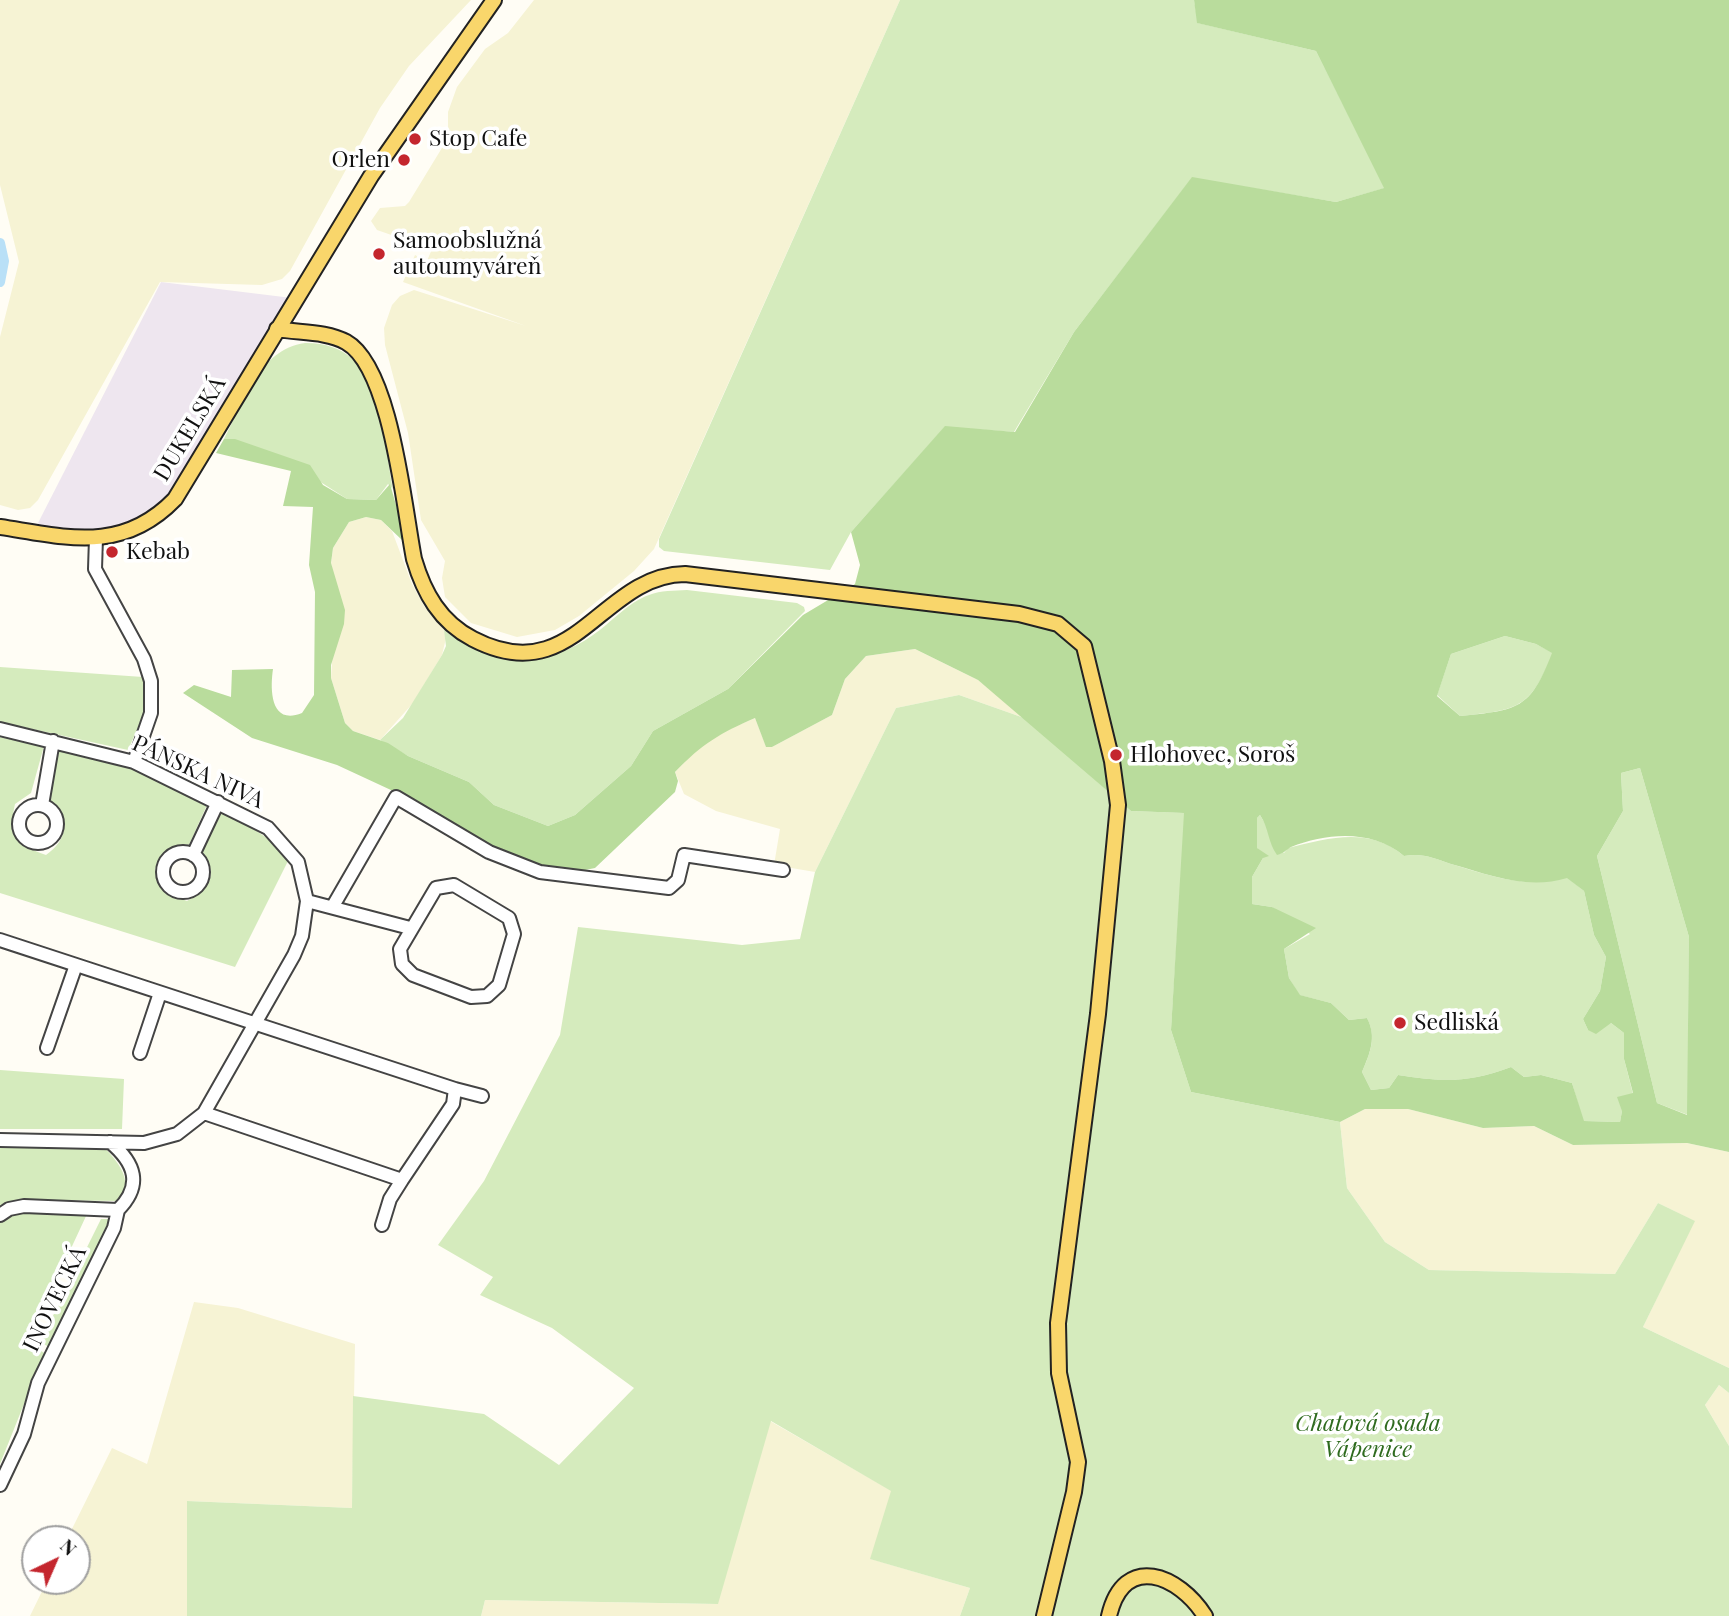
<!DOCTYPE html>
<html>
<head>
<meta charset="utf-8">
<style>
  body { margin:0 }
  #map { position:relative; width:1729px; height:1616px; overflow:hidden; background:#fffdf5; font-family:"Playfair Display",serif }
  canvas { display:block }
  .north { position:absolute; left:21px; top:1525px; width:70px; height:70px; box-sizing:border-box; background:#fff; border:2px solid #a0a0a0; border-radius:50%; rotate:44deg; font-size:19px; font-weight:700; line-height:28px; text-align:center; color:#111 }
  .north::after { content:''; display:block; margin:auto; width:24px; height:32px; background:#c4262e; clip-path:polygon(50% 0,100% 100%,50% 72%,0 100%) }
</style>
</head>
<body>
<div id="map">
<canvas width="1729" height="1616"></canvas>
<div class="north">N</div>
</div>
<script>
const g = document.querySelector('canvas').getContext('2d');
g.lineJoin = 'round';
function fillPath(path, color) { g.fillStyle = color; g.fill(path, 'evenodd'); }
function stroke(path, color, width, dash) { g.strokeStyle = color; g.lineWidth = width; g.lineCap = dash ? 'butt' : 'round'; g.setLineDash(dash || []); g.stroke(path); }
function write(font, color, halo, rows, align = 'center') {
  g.font = font + ' "Playfair Display",serif'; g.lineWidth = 7; g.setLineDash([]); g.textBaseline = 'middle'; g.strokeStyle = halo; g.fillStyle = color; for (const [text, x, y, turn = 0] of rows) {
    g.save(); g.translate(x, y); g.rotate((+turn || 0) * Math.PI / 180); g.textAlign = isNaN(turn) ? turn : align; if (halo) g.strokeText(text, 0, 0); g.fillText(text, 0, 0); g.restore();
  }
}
const industrial = new Path2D(`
  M161,282L292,298L171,498L126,526L92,535L37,525Z`);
const farmland = new Path2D(`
  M0,0H471L409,66L380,108L290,271L282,279L262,285L160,282L38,500L30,508L18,510L0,505V337L19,262L0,185Z
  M534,0H900L654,549L634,571L579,616L555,630L517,637L471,623L445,597L442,578L445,561L421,520L408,433L385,345L384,328L392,305L400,296L414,290L526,326L403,282L415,255L427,261L432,249L377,230L371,221L380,208L405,206L409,202L448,138V112L457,87L485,49L508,33Z
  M366,517L381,520L392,531L412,584L424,606L444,630L446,638L442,655L413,703L380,740L353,731L345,723L331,678L337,588L331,564L333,548L349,522Z
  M915,649L978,680L1027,719L959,695L896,708L815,872L774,865L780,829L716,811L684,794L675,772L699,747L717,734L755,718L766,746L772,747L832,715L845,679L866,656Z
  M1365,1109H1408L1483,1128L1534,1126L1573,1145L1687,1143L1729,1152V1368L1643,1327L1694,1221L1658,1203L1615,1274L1429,1270L1385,1242L1347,1188L1340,1122Z
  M194,1302L238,1308L355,1344L352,1508L187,1501V1616H30L47,1581H77V1539H67L112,1448L147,1464Z
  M1719,1385L1729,1393V1446L1705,1405Z
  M770,1421L892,1491L871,1559L970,1588L960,1616H481L485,1600L717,1604Z`);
const green = new Path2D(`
  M900,0H1194L1198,23L1316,51L1385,188L1336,202L1192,178L1074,332L1014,432L945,427L851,532L830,570L664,551L659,547V539Z
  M305,343C384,342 382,431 393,489L388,484L376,500L347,499L319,481L224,439C244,402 258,350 305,343Z
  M687,590L797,603L804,607L805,611L728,689L653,731L631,766L575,815L548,826L494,805L469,782L408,756L380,740L403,718L442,655L446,646L444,630C490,666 545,669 593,635C612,622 627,603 649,595C661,590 674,591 687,590Z
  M1505,636L1536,644L1553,653C1530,709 1518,710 1460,716L1437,695L1451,654Z
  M0,667L143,677L145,712L128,750L0,722Z
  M959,695L1027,719L1131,811L1185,813L1171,1030L1191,1092L1340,1122L1347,1188L1385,1242L1429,1270L1615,1274L1658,1203L1695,1221L1643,1327L1729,1368V1393L1719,1385L1705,1405L1729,1446V1616H960L970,1588L870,1559L891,1491L771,1421L718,1604L485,1600L481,1616H187V1501L352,1508L353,1396L484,1414L559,1465L634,1388L552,1328L480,1295L493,1277L438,1245L484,1181L560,1035L578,927L742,945L800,939L815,872L896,708Z
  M0,737L44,746L31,793L15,804C8,833 19,846 46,855C68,840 71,817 50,800L59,750L130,767L207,805L189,845C171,842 164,856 155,869C161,888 169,895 187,901C211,888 218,875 202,851L221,811C247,825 270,836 289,859L235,967L0,893Z
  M1640,768L1689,937L1688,1115L1657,1103L1597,856L1623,811L1621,773Z
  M1260,815L1271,834V843L1284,853L1288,848C1329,838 1369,826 1404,856C1423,853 1433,858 1451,864C1489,875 1527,890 1567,877L1584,891L1594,935L1606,957L1600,991L1583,1019L1588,1030L1611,1023L1624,1033V1059L1633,1094L1622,1111L1620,1122L1583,1121L1572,1083L1541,1075L1524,1077L1511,1067C1468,1083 1442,1082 1398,1075L1389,1088L1371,1090L1362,1072C1370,1053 1377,1038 1367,1018L1349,1020L1331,1003L1299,995L1289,978L1284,949L1310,934L1272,907L1252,904V877L1263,858L1257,848V818Z
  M0,1070L124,1079L122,1129H0Z
  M0,1146H103C119,1163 132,1178 122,1201L24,1200L0,1207Z
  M25,1212L87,1214L27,1343L48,1355L32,1384L0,1464V1222L12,1213Z
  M101,1219H108L110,1225L51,1348L40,1342Z`);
const forest = new Path2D(`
  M1194,0H1729V1152L1687,1143L1573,1145L1534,1126L1483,1128L1408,1109H1365L1340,1122L1191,1092L1171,1030L1184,813L1131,811L978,680L915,649L866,656L845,679L832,715L772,747H766L755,718C720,733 702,744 675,772L678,781L675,792L595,868L565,874L495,852L406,797L337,765L252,738L183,693L194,685L231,697L232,670L273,669C270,689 270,726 302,713L314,695L315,592L309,565L313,507L283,506L291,471L216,453L224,439H235L310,465L323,485L347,499L376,500L390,484L404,533L402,540L381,520L366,517L349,522L333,548L331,563L345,610L344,624L331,665V678L345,723L353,731L388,743L408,756L469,782L494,805L548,826L575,815L631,766L653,731L728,689L803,615L855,584L860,565L851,532L945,426L1015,432L1074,332L1192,177L1336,202L1384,188L1316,51L1197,23ZM1505,636L1536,644L1552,653C1530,710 1518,710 1460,716L1437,696L1451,654ZM1640,768L1689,937L1687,1115L1657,1103L1597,856L1623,811L1621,773ZM1260,815C1269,828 1268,843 1277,855C1284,853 1286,850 1291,847C1328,832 1374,830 1404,856C1423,853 1433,858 1451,864C1490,875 1527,890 1567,878L1584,891L1594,935L1606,957L1600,991L1583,1019L1588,1030L1596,1034L1611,1023L1624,1033V1059L1633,1093L1617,1097L1622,1111L1620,1122L1584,1121L1572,1083L1541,1075L1524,1077L1511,1067C1468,1083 1442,1082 1398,1075L1389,1088L1371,1090L1362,1072C1370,1053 1377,1037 1367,1018L1349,1020L1331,1003L1300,995L1289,978L1284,949L1316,928L1272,907L1252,904V877L1263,858L1269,856L1257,848V818Z`);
const canal = new Path2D(`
  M0,243L4,261L0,282`);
const minor = new Path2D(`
  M96,538L95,569L144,659L151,681V713L134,762
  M0,729L134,762L268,828L298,862L307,901L410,928
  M19 824a19 19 0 1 1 38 0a19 19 0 1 1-38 0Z
  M42,805L53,741
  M163 872a20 20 0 1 1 40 0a20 20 0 1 1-40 0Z
  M193,855L218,802
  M454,885L509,918L514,934L499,985L487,996L471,997L413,975L402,964L400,949L436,888Z
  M333,906L396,797L489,852L540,872L669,888L678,880L684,855L783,870
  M0,940L455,1089L453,1104L402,1180L204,1113
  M47,1048L76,965
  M140,1053L160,993
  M455,1089L482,1096
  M0,1140L144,1143L177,1134L204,1113L294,955L302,936L307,901
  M0,1215L9,1209L24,1206L118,1210C143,1185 135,1163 110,1142
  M382,1225L390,1199L402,1180
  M0,1485L24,1434L38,1383L114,1228L118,1210`);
const major = new Path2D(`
  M277,329C299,333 326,331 346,342C391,367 404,508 414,559C424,593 440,622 473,639C575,692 600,575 685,574L1019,614L1058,624L1084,646L1112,761L1118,805L1098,1014L1058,1323L1059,1373L1078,1462L1074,1492L1044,1616
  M0,527C66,537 122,554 175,499L371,176L494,0
  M1109,1616C1124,1552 1179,1575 1205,1616`);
const markers = [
  [415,139,7,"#c4262e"],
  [404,160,7,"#c4262e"],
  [379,254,7,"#c4262e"],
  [112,552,7,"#c4262e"],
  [1116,755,7,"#c4262e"],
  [1400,1023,7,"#c4262e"]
];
const poiNames = [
  ["Stop Cafe",429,139],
  ["Orlen",390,160,"right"],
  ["Samoobslužná",393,241],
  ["autoumyváreň",393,267],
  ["Kebab",126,552],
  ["Hlohovec, Soroš",1130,755],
  ["Sedliská",1414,1023]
];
const streetNames = [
  ["DUKELSKÁ",190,429,-59],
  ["PÁNSKA NIVA",198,772,25],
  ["INOVECKÁ",55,1299,-64]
];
const parkNames = [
  ["Chatová osada",1368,1424],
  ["Vápenice",1368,1450]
];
fillPath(industrial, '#eee6ef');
fillPath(farmland, '#f6f3d4');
fillPath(green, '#d5ebbd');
fillPath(forest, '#b9dc9c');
stroke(canal, '#b9e0f7', 10);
stroke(minor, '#444', 16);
stroke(major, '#222', 18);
stroke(minor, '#fff', 12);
stroke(major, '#f9d66b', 14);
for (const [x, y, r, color] of markers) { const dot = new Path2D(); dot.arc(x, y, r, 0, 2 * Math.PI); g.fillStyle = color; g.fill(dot); stroke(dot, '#fff', 2.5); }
write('23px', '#111', '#fff', poiNames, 'left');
write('23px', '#111', '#fff', streetNames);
write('italic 23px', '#2f6b1f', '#fff', parkNames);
</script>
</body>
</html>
